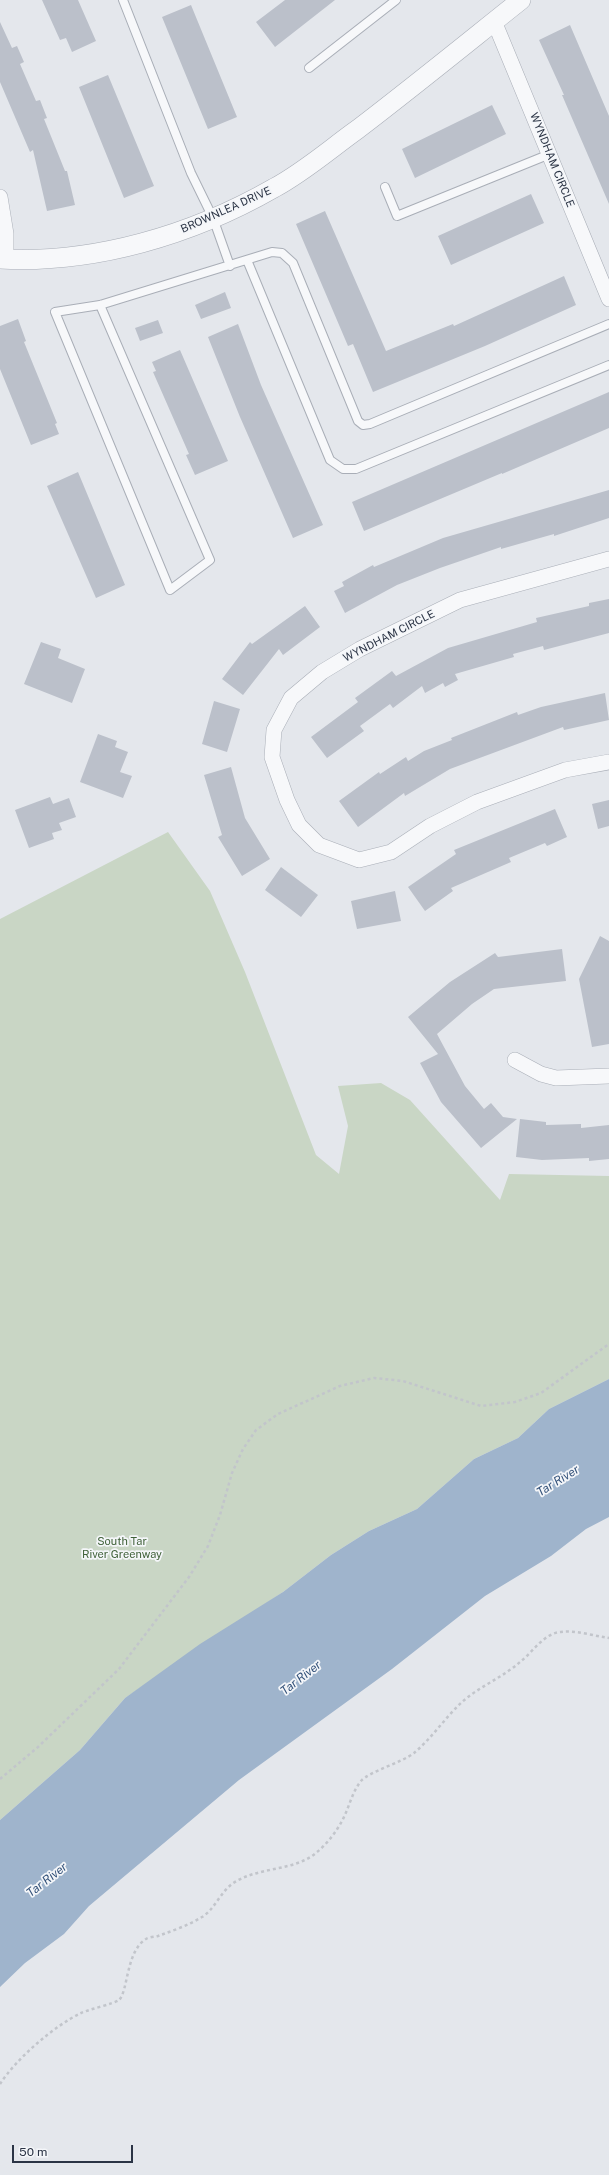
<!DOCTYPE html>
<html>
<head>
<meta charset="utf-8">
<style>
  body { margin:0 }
  #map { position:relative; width:609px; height:2175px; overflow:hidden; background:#e4e7ec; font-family:"Public Sans",sans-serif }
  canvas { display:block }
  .scale { position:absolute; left:12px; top:2145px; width:121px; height:18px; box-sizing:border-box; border:2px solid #2b3445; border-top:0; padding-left:5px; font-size:12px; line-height:14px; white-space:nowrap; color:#2b3445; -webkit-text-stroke:3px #f4f6f9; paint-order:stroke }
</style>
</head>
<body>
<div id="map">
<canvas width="609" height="2175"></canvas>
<div class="scale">50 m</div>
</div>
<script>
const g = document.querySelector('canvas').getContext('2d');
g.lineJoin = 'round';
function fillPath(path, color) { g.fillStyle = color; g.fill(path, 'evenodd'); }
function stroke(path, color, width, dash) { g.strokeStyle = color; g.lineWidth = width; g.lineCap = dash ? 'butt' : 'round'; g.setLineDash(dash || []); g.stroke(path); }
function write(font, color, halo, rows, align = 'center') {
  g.font = font + ' "Public Sans",sans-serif'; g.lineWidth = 3.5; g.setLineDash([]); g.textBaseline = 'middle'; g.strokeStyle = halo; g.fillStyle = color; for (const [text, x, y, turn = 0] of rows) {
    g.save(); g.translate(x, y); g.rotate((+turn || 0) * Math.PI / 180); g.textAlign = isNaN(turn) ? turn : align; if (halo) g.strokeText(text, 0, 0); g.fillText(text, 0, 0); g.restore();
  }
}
const green = new Path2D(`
  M168,832L210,891L245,972L316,1155L339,1174L348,1126L338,1086L381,1083L410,1100L500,1200L509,1174L609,1176V1379L549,1409L518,1438L474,1459L417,1509L369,1531L331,1555L283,1592L125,1698L80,1750L0,1820V919Z`);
const water = new Path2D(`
  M609,1379V1517L586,1529L551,1556L485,1596L392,1669L239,1780L89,1906L64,1934L25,1963L0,1987V1820L80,1750L125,1698L200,1644L283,1592L331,1555L369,1531L417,1509L474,1459L518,1438L549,1409Z`);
const building = new Path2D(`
  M42,0H78L96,41L72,52L66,38L60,40Z
  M285,0H335L275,47L256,22Z
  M191,5L237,117L208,129L162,17Z
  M0,22L12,48L17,46L24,62L20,64L36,101L40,100L47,118L44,119L65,171H67L75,205L47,211L33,150L30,152L0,82Z
  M570,25L609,116V204L562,95H564L539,40Z
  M108,75L154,186L124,198L79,87Z
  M492,105L506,134L415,178L402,149Z
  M531,194L544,223L451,265L438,236Z
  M325,211L386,351L453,324L454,326L564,276L576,305L485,346L373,392L353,344L348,346L296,224Z
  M225,292L231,308L201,319L195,305Z
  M18,319L26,341L24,342L57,423L55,424L59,434L31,445L0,369V326Z
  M158,320L163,333L140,341L135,328Z
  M238,324L261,385L323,525L293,538L240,417L208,337Z
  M180,350L228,461L195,475L186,455L189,454L153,372L156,371L152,362Z
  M609,392V428L502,474V473L364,531L352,502Z
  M78,472L125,585L96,598L47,486Z
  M609,490V518L554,536V534L501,549V547L440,568L397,585L345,613L334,591L344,586L342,582L373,565L374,567L443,538Z
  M609,599V633L544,650L543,646L513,654L514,657L455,674L458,680L445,687L443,683L425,693L422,686L393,708L390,704L360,726L364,731L327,758L311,737L358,702L355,698L392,671L396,676L448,648L537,622L536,618L589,606V603Z
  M305,606L320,627L283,655L279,649L243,695L222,679L250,642L252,644Z
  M41,642L61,649L58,658L85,669L72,703L24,684Z
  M605,693L609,720L564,730L563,727L450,769L405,796L404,793L358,827L339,801L379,772L380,774L406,757L408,761L424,751L452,740L451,738L517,712L518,715L541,707Z
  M214,701L240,709L227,752L202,744Z
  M98,734L117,741L115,747L128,752L120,772L132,776L123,798L80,782Z
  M231,767L245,818L270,859L242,876L218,837L222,835L204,775Z
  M50,797L53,804L69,798L76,817L59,823L62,830L52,833L54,839L29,848L15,810Z
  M609,800V826L598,829L592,804Z
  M555,809L567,837L547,846L545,843L509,858L511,862L451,888L453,891L425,911L408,887L456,854L454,850Z
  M281,867L318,895L301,917L265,890Z
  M395,891L401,921L357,929L351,901Z
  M600,936L609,941V1044L592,1047L579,979Z
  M562,949L566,981L494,989L472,1004L437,1034L465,1086L484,1109L491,1103L503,1117L517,1119L481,1148L441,1102L420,1063L438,1054L408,1017L450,982L495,953L498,957Z
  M520,1119L546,1122V1125L581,1124V1128L609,1125V1159L589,1161V1158L542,1160L516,1157Z`);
const path = new Path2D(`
  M0,1779L38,1747L119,1669L189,1577L208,1546L220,1515L232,1473L243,1449L256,1430L278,1414L340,1386L374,1378L403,1381L481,1406L515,1402L541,1393L609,1344
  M0,2084C16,2059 54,2026 81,2013C90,2009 113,2004 119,2000C128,1992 126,1951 146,1939C149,1937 154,1937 158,1936C172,1931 189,1925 202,1917C214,1910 220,1893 232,1884C257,1866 295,1872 317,1852C327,1844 336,1832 342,1821C349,1808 352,1792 361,1781C370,1771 401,1763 414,1753C431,1739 445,1718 461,1703C478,1687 502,1678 520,1662C533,1652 544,1633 561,1632C576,1630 594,1636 609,1638`);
const service = new Path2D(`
  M123,0L191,173L213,218L230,266
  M309,68L396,0
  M385,187L397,216L550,154
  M247,260L330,460L343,469H356L609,365
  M100,305L210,560L170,590L55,312L100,305L272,252L282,253L293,263L358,421L363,425L370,424L609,324`);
const minor = new Path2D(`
  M494,21L609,299
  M0,197L6,234V259
  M609,559L460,600L360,649L322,672L291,698L274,730L272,757L287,800L299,825L319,845L359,860L391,852L430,826L477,802L565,770L609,762
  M515,1060L541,1074L556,1078L609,1076`);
const tertiary = new Path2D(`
  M0,259C94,264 192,235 274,188C304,172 330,149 358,129C413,87 467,43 521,0`);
const streetNames = [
  ["WYNDHAM CIRCLE",552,160,68],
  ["BROWNLEA DRIVE",226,210,-24],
  ["WYNDHAM CIRCLE",389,636,-27]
];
const parkNames = [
  ["South Tar",122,1542],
  ["River Greenway",122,1555]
];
const waterNames = [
  ["Tar River",558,1481,-32],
  ["Tar River",301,1678,-38],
  ["Tar River",47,1880,-38]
];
fillPath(green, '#c9d6c5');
fillPath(water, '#9fb4cc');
fillPath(building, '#bbc0ca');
stroke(service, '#a9aeb7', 10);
stroke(minor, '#a9aeb7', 16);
stroke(tertiary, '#a9aeb7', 20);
stroke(path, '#c2c5cb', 2.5, [3, 3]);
stroke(service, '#f7f8fa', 8);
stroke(minor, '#f7f8fa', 15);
stroke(tertiary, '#f7f8fa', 19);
write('11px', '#2b3445', '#f4f6f9', streetNames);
write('11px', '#3f6138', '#f4f6f9', parkNames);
write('italic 12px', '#34527a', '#f4f6f9', waterNames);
</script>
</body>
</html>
